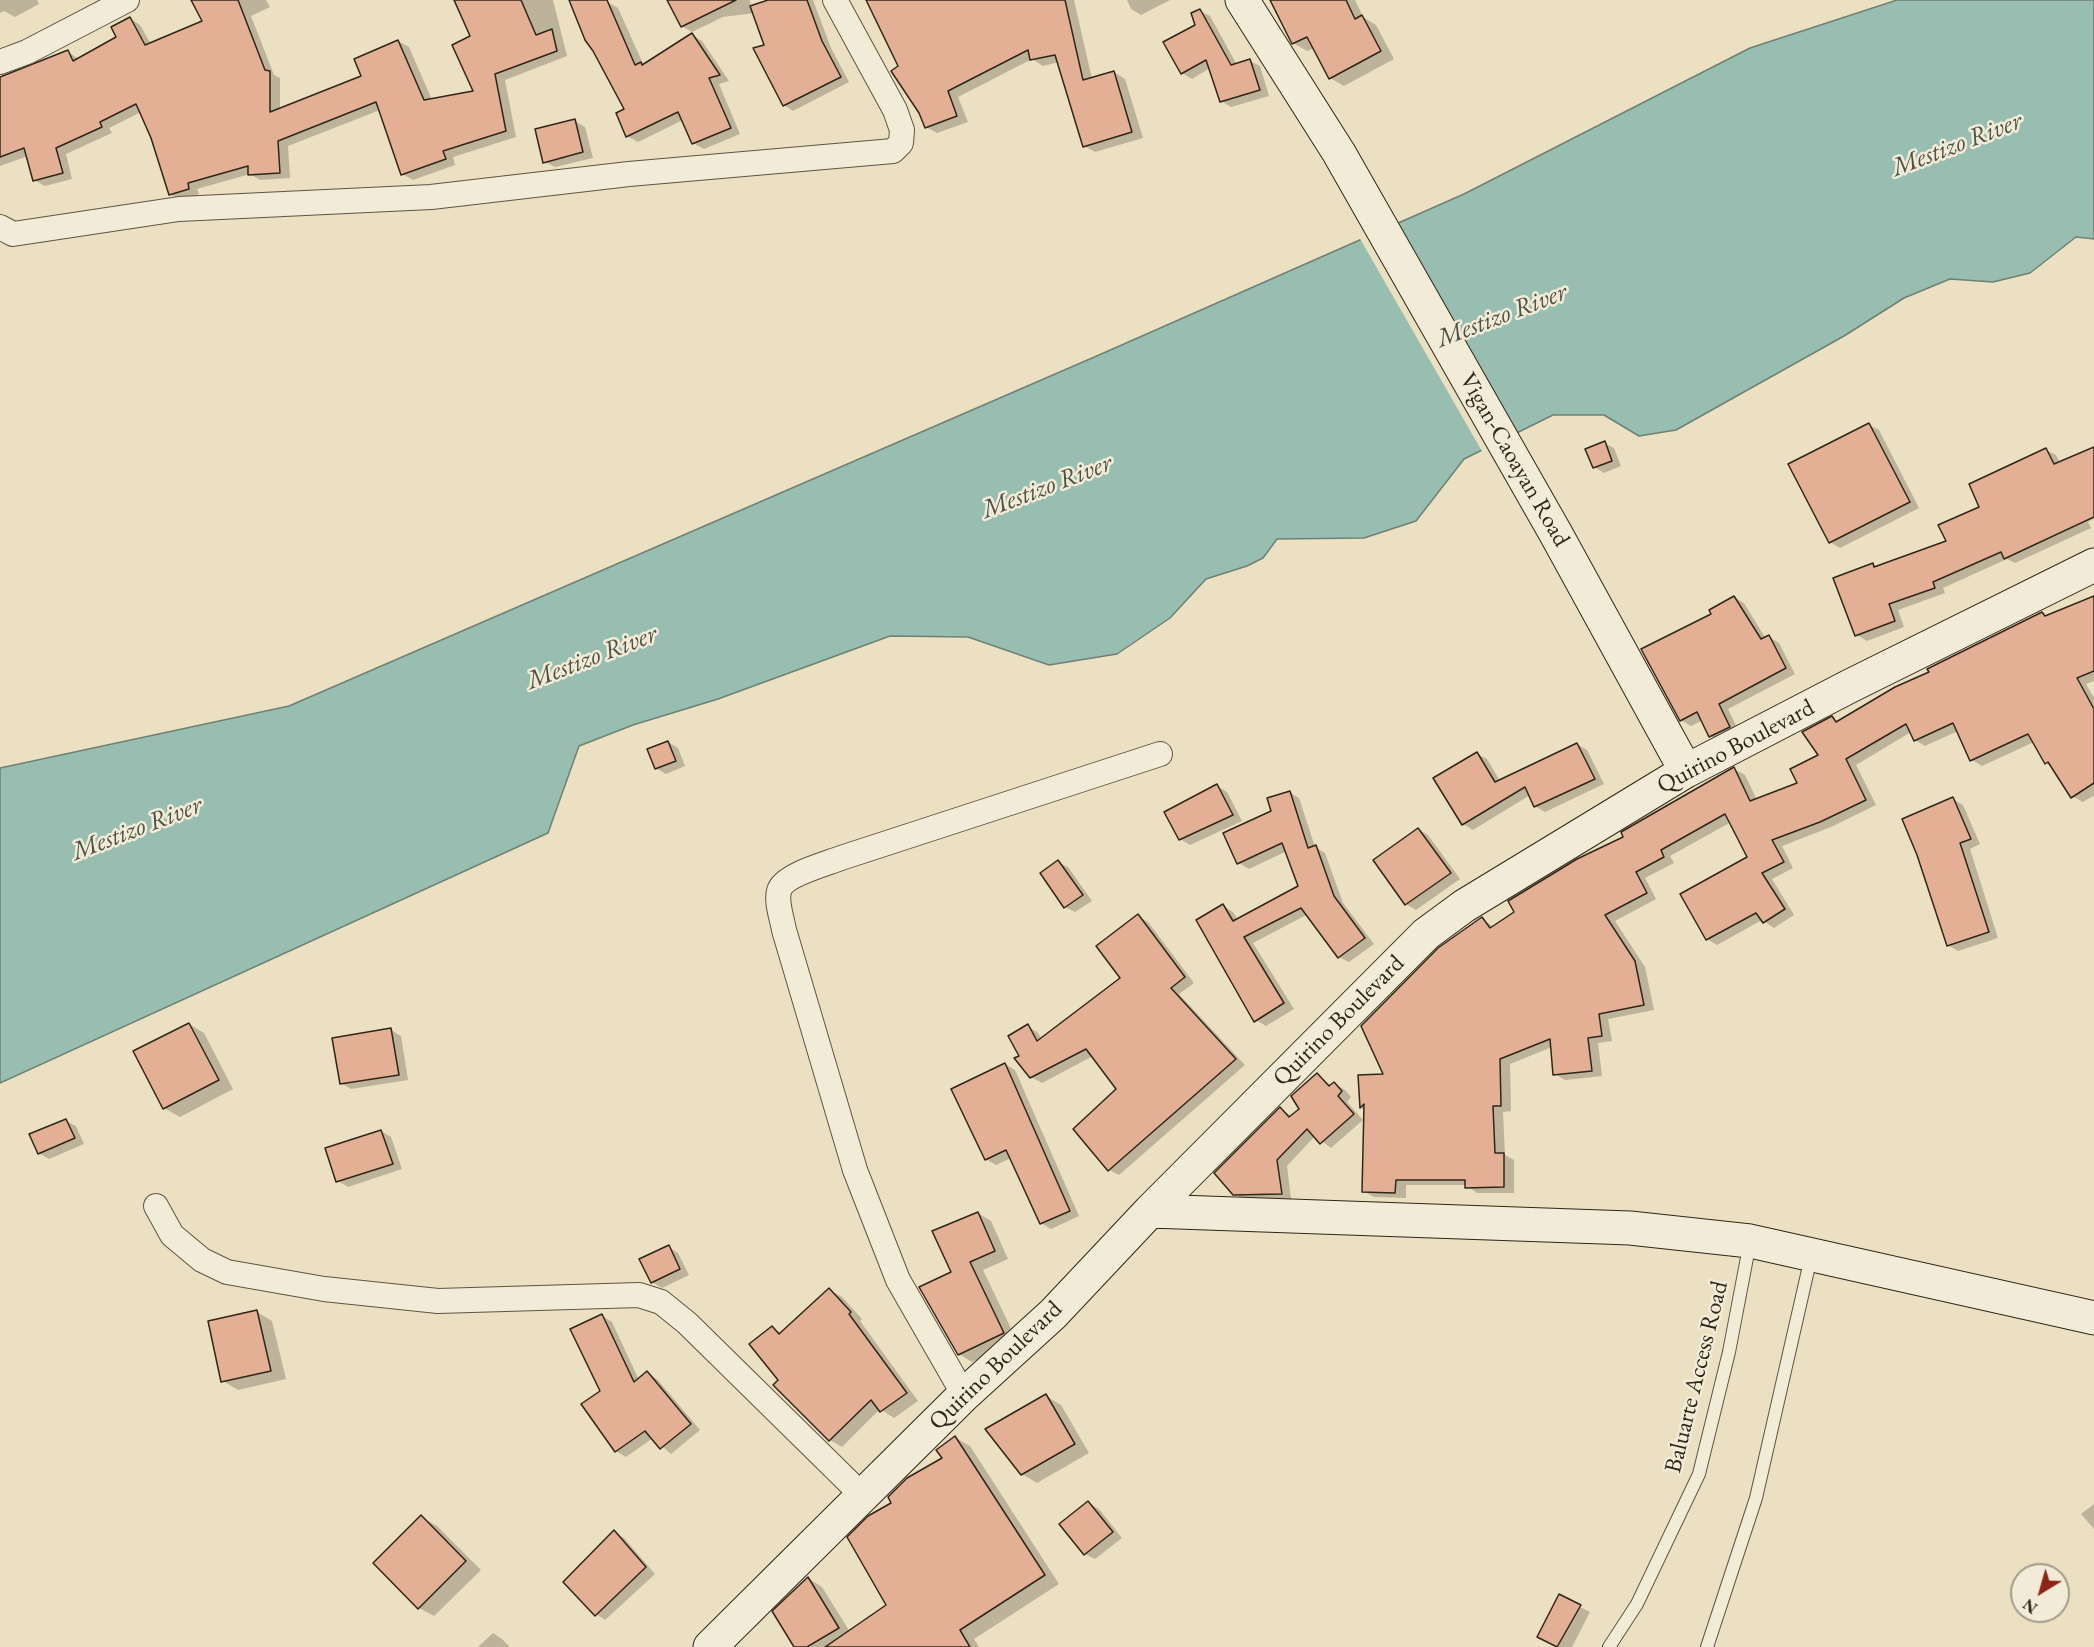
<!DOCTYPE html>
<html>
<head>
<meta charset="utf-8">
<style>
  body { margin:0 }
  #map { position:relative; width:2094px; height:1647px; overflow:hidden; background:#ebe0c1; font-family:"EB Garamond",serif }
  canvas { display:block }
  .north { position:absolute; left:2010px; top:1563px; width:60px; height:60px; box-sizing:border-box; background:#f2ebd7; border:2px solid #a49c8b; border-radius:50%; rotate:217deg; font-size:16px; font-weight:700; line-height:24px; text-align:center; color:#302618 }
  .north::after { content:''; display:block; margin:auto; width:21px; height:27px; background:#8f2418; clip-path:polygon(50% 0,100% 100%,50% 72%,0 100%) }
</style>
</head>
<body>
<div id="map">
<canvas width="2094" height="1647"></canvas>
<div class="north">N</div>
</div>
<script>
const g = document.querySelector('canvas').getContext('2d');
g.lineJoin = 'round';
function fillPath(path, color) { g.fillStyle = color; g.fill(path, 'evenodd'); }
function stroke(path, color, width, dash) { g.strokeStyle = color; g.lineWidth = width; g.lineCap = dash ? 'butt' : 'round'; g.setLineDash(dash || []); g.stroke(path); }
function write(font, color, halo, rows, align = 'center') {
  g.font = font + ' "EB Garamond",serif'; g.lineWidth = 5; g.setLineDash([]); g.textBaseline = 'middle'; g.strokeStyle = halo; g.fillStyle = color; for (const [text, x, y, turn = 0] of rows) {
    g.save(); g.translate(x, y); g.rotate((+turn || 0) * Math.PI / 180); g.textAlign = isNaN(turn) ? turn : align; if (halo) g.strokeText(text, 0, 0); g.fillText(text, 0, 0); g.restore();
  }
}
const water = new Path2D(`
  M1897,0H2094V239L2076,237L2030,273L1993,282L1950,279L1904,298L1844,336L1676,430L1639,436L1604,415H1553L1464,459L1416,521L1364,538L1277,539L1263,558L1247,566L1206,579L1170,618L1117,654L1049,665L968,637L890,636L718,699L633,725L579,746L548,833L0,1083V768L289,706L1099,355L1464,194L1750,48Z`);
const pier = new Path2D(`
  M1394,222L1516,436L1483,453L1359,237Z`);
const shadow = new Path2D(`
  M0,0H37L39,4L15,17L4,11L0,13Z
  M192,0H266L270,7L251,16L274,75L280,78V110L363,77L398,41L409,47L432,100L475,92L472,37L455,0H553L567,56L505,80L516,137L453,157L455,165L413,180L402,174L380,110L288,146L290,178L260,180L250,174L197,189L199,194L181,200L170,194L141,112L109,128L112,133L66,154L72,179L45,186L34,180L28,156L0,166V78L68,52L79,59L118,38L130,18L140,25L151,44L204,22Z
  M570,0H594L607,2L618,8L644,66L692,35L702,41L729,81L719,84L740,134L704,149L693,143L683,120L638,142L627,136L626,110Z
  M669,0H750L751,8L773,0H813L831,48L849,82L793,111L784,105L754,13L723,17L692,32L682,26Z
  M868,0H1074L1092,79L1114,72L1125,79L1143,138L1095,152L1084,146L1059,62L1043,66L1032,59L958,97L968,122L937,133L926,127Z
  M1127,0H1170L1141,15L1131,9Z
  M1272,0H1355L1363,17L1376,25L1394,59L1344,86L1330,78L1314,48L1307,51L1293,43Z
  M1200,11L1210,16L1237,65L1250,61L1260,66L1269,96L1231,107L1221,101L1210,68L1192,79L1182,73Z
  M575,121L585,127L593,158L555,167L545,162Z
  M1869,425L1879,430L1919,508L1840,548L1830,542Z
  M1604,443L1614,448L1621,466L1604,473L1594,467Z
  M2094,449V519L2088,522L2091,528L2015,563L2007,559L1943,588L1945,593L1898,610L1904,627L1867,641L1857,635L1873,564L1877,567L1948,542L2046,450L2056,455L2060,463Z
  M1734,597L1744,603L1766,639L1769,637L1779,643L1795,674L1728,709L1739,732L1720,741L1710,736L1703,720L1691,726L1681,720L1713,614Z
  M2094,598V681L2086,684L2094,698V798L2093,796L2083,802L2072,796L2053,767L2046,763L2034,742L1982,766L1972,760L1958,731L1925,746L1915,740L1911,732L1856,765L1876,805L1831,827L1782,846L1793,868L1772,879L1794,915L1774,928L1762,920L1717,945L1707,939L1749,858L1731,822L1670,856L1674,863L1645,878L1656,899L1615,921L1645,967L1654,1010L1608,1019L1612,1041L1598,1043L1602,1076L1565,1080L1555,1074L1552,1047L1510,1064L1511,1111L1503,1112L1505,1155L1514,1160V1193H1477L1466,1185H1406V1198L1374,1197L1364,1191L1365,1110L1361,1108L1360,1076H1385L1482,919L1494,927L1625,837L1734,769L1745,775L1757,800L1800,784L1821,756L1832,718L1839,722L2042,613L2048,617Z
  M668,742L678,748L685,766L666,774L656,768Z
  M1577,744L1587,750L1604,784L1545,812L1535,806L1530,795L1473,830L1463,824L1477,754L1487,759L1500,781Z
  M1217,786L1227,792L1242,821L1190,845L1180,839Z
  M1289,792L1299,798L1315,847L1325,853L1343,903L1374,944L1349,962L1339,957L1308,914L1253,943L1294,1009L1266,1026L1256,1020L1223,906L1233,912L1238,920L1300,887L1287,851L1249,869L1239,863Z
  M1953,799L1963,805L1980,844L1970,849L1998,938L1958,951L1948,945Z
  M1418,829L1428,835L1460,879L1416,910L1406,904Z
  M1058,862L1068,867L1092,901L1075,912L1065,907Z
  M1138,916L1148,922L1194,983L1179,994L1245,1065L1119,1175L1109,1170L1118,1089L1093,1056L1042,1083L1031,1077L1021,1057L1027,1026L1037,1032L1042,1039L1122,979Z
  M189,1024L204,1033L233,1089L180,1117L164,1108Z
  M391,1030L401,1036L408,1080L351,1089L341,1083Z
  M1005,1064L1015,1070L1079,1216L1051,1229L1041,1223L1011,1158L996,1165L986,1159L953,1090Z
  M1317,1075L1332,1086L1335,1084L1345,1090L1351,1097L1347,1102L1363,1120L1331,1148L1315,1136L1287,1166L1291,1199L1245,1200L1234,1194L1280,1109L1292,1116L1301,1109Z
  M66,1121L76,1126L84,1144L49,1159L39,1153Z
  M381,1131L391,1137L402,1169L348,1187L338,1181Z
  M978,1213L991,1221L1008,1259L983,1270L1017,1341L972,1362L959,1354L953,1273Z
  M668,1247L678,1253L689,1275L662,1288L652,1282Z
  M829,1290L842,1297L862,1319L860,1321L918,1401L894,1418L880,1409L842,1447L830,1440L780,1380L772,1328L782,1333Z
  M257,1312L272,1321L286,1379L238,1390L223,1381Z
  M602,1316L612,1322L639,1380L647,1373L657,1379L700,1430L671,1454L653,1438L626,1457L616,1451L583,1404L602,1392Z
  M1046,1396L1061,1405L1089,1453L1037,1483L1022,1474Z
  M956,1438L970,1446L1059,1584L974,1639L979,1647H796L808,1578L822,1587L850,1632L888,1605L893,1504L944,1459Z
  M1089,1503L1099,1509L1122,1538L1095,1559L1085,1554Z
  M2094,1504V1529L2081,1514Z
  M421,1517L437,1526L481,1570L434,1616L419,1608Z
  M614,1532L624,1538L655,1574L605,1620L596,1614L602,1547L599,1544Z
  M1580,1607L1590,1612L1572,1647H1559L1539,1636Z
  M493,1633L502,1639L510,1647H478Z`);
const building = new Path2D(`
  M191,0H238L265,70L270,71V112L361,76L354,59L398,40L424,100L473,91L452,45L470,36L454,0H521L536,35L552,29L557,51L495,74L506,131L443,151L446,159L401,175L376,102L278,141L280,173L248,175V166L188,183L189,189L169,195L151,138L136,104L100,122L102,127L56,148L63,173L33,181L24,148L0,157V77L68,50L73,61L116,37L111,27L130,17L145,45L202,21Z
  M569,0H607L635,65L641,62L642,65L692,33L720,75L709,78L731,128L692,144L678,112L626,137L616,113L624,109L593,51L585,40Z
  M667,0H736L681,27Z
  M768,0H807L822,41L841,77L783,106L753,48L764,45L750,6Z
  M866,0H1065L1083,80L1114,71L1132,132L1083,147L1055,55L1030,60L1028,50L948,91L957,116L925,128L919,113L891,71L898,66Z
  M1270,0H1346L1355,19L1362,15L1381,51L1329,79L1307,37L1292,44Z
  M1200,9L1231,65L1250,59L1260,90L1220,102L1206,60L1181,74L1163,42L1195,25L1191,13Z
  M575,119L583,152L543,163L535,129Z
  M1869,423L1910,502L1829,543L1788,464Z
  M1605,441L1612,461L1593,468L1585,449Z
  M2094,447V517L2004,559L2001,552L1933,582L1935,588L1889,604L1895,621L1855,636L1833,578L1873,563L1874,567L1946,541L1938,525L1979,507L1969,484L2046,448L2054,464Z
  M1734,596L1761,639L1769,635L1786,668L1719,704L1730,727L1709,737L1697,712L1680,721L1641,649L1711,614L1709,610Z
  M2094,596V671L2077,678L2094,709V783L2071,798L2048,762L2045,764L2028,734L1970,761L1953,723L1914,741L1906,724L1846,759L1866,800L1820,822L1772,840L1784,862L1762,873L1785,909L1763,923L1756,913L1706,940L1680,894L1747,857L1725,814L1661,850L1664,857L1636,872L1647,893L1605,915L1635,961L1644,1005L1599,1014L1602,1036L1588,1038L1592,1071L1553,1075L1550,1039L1500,1059L1501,1106H1493L1495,1153H1504V1187L1465,1188V1180H1396L1395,1193L1362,1192L1364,1104L1360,1108L1358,1075L1383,1074L1361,1026L1438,948L1482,917L1490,928L1514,912L1508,901L1577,859L1623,837L1621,832L1734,767L1750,801L1797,783L1790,769L1818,755L1802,732L1832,716L1836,722L1895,687L1929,672L1927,669L2042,612L2045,616Z
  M668,741L676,761L655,769L647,749Z
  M1577,743L1595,779L1534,807L1525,787L1462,825L1433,778L1477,752L1495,782Z
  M1217,784L1233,815L1179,840L1164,812Z
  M1290,791L1308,848L1316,845L1334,896L1365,938L1338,958L1301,908L1244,937L1284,1003L1254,1022L1196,920L1223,904L1233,921L1298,886L1282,843L1237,864L1223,833L1271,811L1267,798Z
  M1953,797L1971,839L1960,843L1989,932L1947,946L1917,855L1902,819Z
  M1418,828L1451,873L1405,905L1373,860Z
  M1058,860L1083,895L1064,908L1040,873Z
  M1138,914L1185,977L1171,988L1236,1059L1108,1171L1073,1129L1116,1089L1086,1049L1030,1078L1014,1058L1019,1056L1008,1036L1028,1024L1037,1041L1120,978L1096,946Z
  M189,1023L219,1080L163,1109L133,1051Z
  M391,1028L399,1075L340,1084L332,1038Z
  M1005,1063L1070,1211L1040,1224L1006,1150L985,1160L951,1089Z
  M1317,1073L1329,1086L1334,1082L1342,1091L1338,1096L1354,1114L1320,1144L1307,1129L1277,1160L1282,1194L1233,1195L1214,1173L1280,1107L1289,1117L1299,1109L1291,1096Z
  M66,1119L75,1138L38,1154L29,1134Z
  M381,1130L393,1164L336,1182L325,1148Z
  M978,1212L995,1251L970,1262L1004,1333L958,1355L919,1287L951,1272L932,1231Z
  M669,1245L680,1269L651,1283L639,1259Z
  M829,1288L851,1312L849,1314L907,1393L880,1412L871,1400L829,1441L773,1385L778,1380L749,1344L772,1326L779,1334Z
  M257,1310L271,1371L221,1382L208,1321Z
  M602,1314L634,1382L647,1371L691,1424L660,1449L645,1431L615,1452L581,1404L600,1391L570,1329Z
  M1046,1394L1075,1444L1021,1475L985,1429Z
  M955,1436L1045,1575L960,1630L970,1647H825L886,1605L847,1537L868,1516L891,1503L888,1497L907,1478L942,1458L936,1450Z
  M1088,1501L1113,1532L1084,1555L1059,1524Z
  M421,1515L466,1561L418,1609L373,1563Z
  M614,1530L646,1567L595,1616L563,1582Z
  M808,1577L839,1628L807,1647H794L772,1611Z
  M1559,1594L1581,1605L1557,1647L1537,1637Z`);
const lane = new Path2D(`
  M1609,1647L1637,1604L1699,1474L1729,1352L1750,1242
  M1707,1647L1756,1498L1811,1257`);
const street = new Path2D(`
  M0,62L27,52L127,0
  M0,227L13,234L179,209L431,197L629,174L893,151L901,143L902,130L895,110L835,0
  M156,1206L172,1235L202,1260L227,1272L324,1289L438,1301L639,1295L661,1302L687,1323L862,1495
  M964,1395L898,1280L855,1170L784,930C782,918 776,903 779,891C783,875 826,864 841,858L1160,754`);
const secondary = new Path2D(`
  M1242,0L1339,153L1556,534L1686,771
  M1150,1211L1630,1228L1750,1241L2094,1318
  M710,1647L964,1395L1053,1314L1150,1211L1426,934L1464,906L1686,771L1850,686L2094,565`);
const streetNames = [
  ["Vigan-Caoayan Road",1514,460,60],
  ["Quirino Boulevard",1736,747,-28],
  ["Quirino Boulevard",1339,1021,-45],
  ["Quirino Boulevard",996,1366,-44],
  ["Baluarte Access Road",1697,1377,-76]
];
const waterNames = [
  ["Mestizo River",1957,145,-21],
  ["Mestizo River",1502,316,-21],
  ["Mestizo River",1047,487,-21],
  ["Mestizo River",592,658,-21],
  ["Mestizo River",137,829,-21]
];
fillPath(water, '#98bdb1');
stroke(water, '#6e8174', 1.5);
fillPath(pier, '#ebe0c1');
fillPath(shadow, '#0003');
fillPath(building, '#e3af95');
stroke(building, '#302618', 1.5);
stroke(lane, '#5f5442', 14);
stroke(street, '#5f5442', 26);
stroke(secondary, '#302618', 35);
stroke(lane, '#f2ebd7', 12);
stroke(street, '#f2ebd7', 24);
stroke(secondary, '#f2ebd7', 33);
write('24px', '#302618', '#f2ebd7', streetNames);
write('italic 26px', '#4f5346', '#f2ebd7', waterNames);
</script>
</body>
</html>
